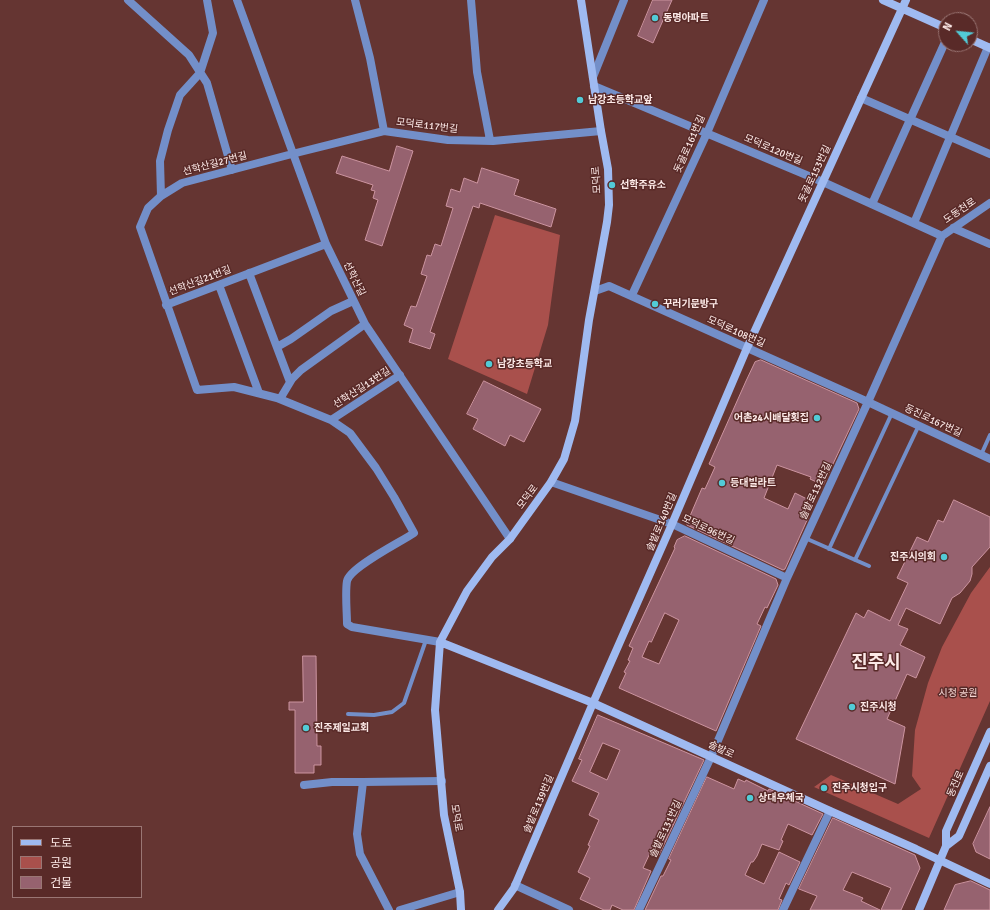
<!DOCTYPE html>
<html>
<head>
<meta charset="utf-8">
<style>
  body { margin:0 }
  #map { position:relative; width:990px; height:910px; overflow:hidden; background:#653532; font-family:Signika,"Noto Sans KR",sans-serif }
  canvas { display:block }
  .legend { position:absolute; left:12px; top:826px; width:130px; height:72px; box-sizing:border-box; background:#592a28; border:1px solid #9a7674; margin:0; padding:5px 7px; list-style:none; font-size:12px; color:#fce9e7 }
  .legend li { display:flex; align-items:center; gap:8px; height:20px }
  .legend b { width:20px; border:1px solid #9a7674 }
  .north { position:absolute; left:938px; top:12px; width:40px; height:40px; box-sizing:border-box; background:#592a28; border:1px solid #9a7674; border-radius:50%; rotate:297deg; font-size:11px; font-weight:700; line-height:16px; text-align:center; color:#fce9e7 }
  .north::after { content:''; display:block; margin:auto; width:14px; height:18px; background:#52cbd7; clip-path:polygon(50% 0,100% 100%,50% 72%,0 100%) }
</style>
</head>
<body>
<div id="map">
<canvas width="990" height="910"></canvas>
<ul class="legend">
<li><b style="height:5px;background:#9fbaf1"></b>도로</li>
<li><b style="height:11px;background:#a9504c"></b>공원</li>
<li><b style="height:11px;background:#96626f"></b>건물</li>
</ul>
<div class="north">N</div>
</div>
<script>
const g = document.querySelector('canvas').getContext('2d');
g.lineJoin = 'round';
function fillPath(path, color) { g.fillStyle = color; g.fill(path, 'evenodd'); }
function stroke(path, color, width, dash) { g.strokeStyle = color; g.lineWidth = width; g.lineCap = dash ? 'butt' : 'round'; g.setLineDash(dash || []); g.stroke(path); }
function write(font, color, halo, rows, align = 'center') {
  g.font = font + ' Signika,"Noto Sans KR",sans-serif'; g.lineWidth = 3; g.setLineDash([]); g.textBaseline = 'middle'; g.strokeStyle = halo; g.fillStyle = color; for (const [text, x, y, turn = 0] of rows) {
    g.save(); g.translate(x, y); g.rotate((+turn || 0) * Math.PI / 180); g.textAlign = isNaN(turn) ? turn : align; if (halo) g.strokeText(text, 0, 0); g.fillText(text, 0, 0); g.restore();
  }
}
const green = new Path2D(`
  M495,215L560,235L548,325L527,394L448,359Z
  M990,567V701L929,838L814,787L831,775L898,804L921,789L912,776L915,730L928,683L942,647L971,593Z`);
const building = new Path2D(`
  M653,0H672L653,43L638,36Z
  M397,146L413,151L382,246L365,240L378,200L373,198L375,191L371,190L373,185L336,173L342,156L389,171Z
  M482,168L519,180L514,195L556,209L551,227L480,203L479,208L473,206L430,332L435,334L430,349L409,342L413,329L404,325L411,306L416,307L427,276L421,274L427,255L431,256L435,244L441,246L453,208L446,206L451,189L460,192L464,178L477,183Z
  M761,360L857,403L859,409L823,485L810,479L811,477L777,465L764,498L788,509L795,493L813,502L806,517L808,518L785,569L783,570L687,525V523L702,488L705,489L715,467L709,464L746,381L755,362Z
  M484,381L541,409L524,442L510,435L505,446L473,429L478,419L467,414Z
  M954,500L990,517V547L972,567V574L970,581L960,593L952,598L940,624L906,608L898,625L908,629L900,645L925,657L916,678L907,674L887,719L905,727L895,784L796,739L856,613L864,618L868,610L890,621L908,583L897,578L917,537L928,542L938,520L943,522Z
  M685,536L776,579L778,585L767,608L765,607L757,624L761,626L716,731L619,688L626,673L624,672L630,661L628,660L633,648L629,646L675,548L674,547L677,540ZM665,613L679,620L659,664L642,657L649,641L651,642Z
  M303,656H316L317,746H321V765H314V773H295V710H289V702H303Z
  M598,715L704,760L659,855L651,851L643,868L651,871L634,910H623L612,905L610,910H604L580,899L590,878L578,872L590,846L588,845L599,820L589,815L599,793L572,781L582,760L579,759ZM603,743L620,750L607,780L590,772Z
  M707,777L734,789L738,779L745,782L746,780L768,791L769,789L823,814L812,835L788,824L781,840L783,841L779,850L762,844L757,856L753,862H751L745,875L764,884L779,852L800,862L789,885L786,883L779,899L782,900L778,910H645L661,876H663L671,860L669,859Z
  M990,807V859L976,852L973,844Z
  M833,818L915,855L920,868L901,910H881L891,888L852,872L843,890L863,898L861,901L880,910H810L817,896L799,889Z
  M971,881L990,890V910H944L955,885Z`);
const lane = new Path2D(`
  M981,455L990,435
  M805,538L869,566
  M829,549L892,413
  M855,560L919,425
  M348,714L374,715L392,712L404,703L426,640`);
const street = new Path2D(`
  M128,0L189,55L207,83L232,170
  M237,0L326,244L365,324L510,539
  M355,0L370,58L384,131
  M471,0L477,72L490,140
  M593,77L624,0
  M594,86L823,182L942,236
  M861,98L990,154
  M161,196L160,161L168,130L180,95L200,73L213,33L207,0
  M872,204L946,40
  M914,223L988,47
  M953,228L990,244
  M942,236L990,203
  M249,273L290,382
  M219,285L259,393
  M595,291L609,286L868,402L990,459
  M632,295L707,133L764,0
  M166,305L326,244
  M277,347L291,339L331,311L353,301
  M400,375L331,420L277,398L234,387L197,390L140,227L148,208L161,196L182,183L292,154L384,131L448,140L493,141L601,131
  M280,399L292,379L301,370L365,324
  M331,420L350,433L376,468L394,497L414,533C401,542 350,567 347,581C345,592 347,613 347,624L352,627L440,642
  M551,482L672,524L787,578
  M363,782L442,781
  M304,785L332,782H363L357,834L360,854L389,910
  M515,885L569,910
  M400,910L460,892
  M639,910L711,757L787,578L868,402L942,236
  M783,910L830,811`);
const secondary = new Path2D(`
  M883,0L946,28
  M970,39L990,48
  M440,642L593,703L830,811L916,849L990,884
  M946,846V831L990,732
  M461,910L460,892L444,815L435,710L440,642L467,591L492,557L510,539L551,482L564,459L575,421L589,320L607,222L609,205L608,169L601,131L581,0
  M498,910L514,888L593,703L672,524L747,348L906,0
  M919,910L946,846L959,836L990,766`);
const markers = [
  [655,18,4,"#52cbd7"],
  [580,100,4,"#52cbd7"],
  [612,185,4,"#52cbd7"],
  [655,304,4,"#52cbd7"],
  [489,364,4,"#52cbd7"],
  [817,418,4,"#52cbd7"],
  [722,483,4,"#52cbd7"],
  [944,557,4,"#52cbd7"],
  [852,707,4,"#52cbd7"],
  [306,728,4,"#52cbd7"],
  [824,788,4,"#52cbd7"],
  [750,798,4,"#52cbd7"]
];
const poiNames = [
  ["동명아파트",663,18],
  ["남강초등학교앞",588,100],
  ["선학주유소",620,185],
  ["꾸러기문방구",663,304],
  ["남강초등학교",497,364],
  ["어촌24시배달횟집",809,418,"right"],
  ["등대빌라트",730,483],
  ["진주시의회",936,557,"right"],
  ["진주시청",860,707],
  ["진주제일교회",314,728],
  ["진주시청입구",832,788],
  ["상대우체국",758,798]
];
const streetNames = [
  ["모덕로117번길",427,126,7],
  ["돗골로161번길",690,144,-66],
  ["모덕로120번길",773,150,23],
  ["선학산길27번길",215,164,-15],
  ["돗골로153번길",815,174,-65],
  ["모덕로",597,180,-94],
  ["도동천로",960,211,-34],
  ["선학산길",354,279,64],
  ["선학산길21번길",200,281,-21],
  ["모덕로108번길",736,332,24],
  ["선학산길13번길",362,388,-33],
  ["동진로167번길",933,421,25],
  ["솔밭로132번길",816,491,-65],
  ["모덕로",528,497,-53],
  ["솔밭로140번길",662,522,-67],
  ["모덕로96번길",708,530,25],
  ["솔밭로",721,750,25],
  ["동진로",956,784,-66],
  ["솔밭로139번길",539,804,-67],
  ["모덕로",456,818,81],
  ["솔밭로131번길",666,829,-65]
];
const parkNames = [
  ["시청 공원",958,693]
];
const townNames = [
  ["진주시",876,663]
];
fillPath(green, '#a9504c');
fillPath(building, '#96626f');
stroke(building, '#cc94a0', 1);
stroke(lane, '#738fc9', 4);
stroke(street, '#738fc9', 8);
stroke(secondary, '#9fbaf1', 8);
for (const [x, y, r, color] of markers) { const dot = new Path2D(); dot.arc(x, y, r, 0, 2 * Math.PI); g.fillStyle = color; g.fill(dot); stroke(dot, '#592a28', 1.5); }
write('bold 10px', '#fce9e7', '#592a28', poiNames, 'left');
write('10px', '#fce9e7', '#592a28', streetNames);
write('10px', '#f5d6d3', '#592a28', parkNames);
write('bold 18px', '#fce9e7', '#592a28', townNames);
</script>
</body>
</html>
